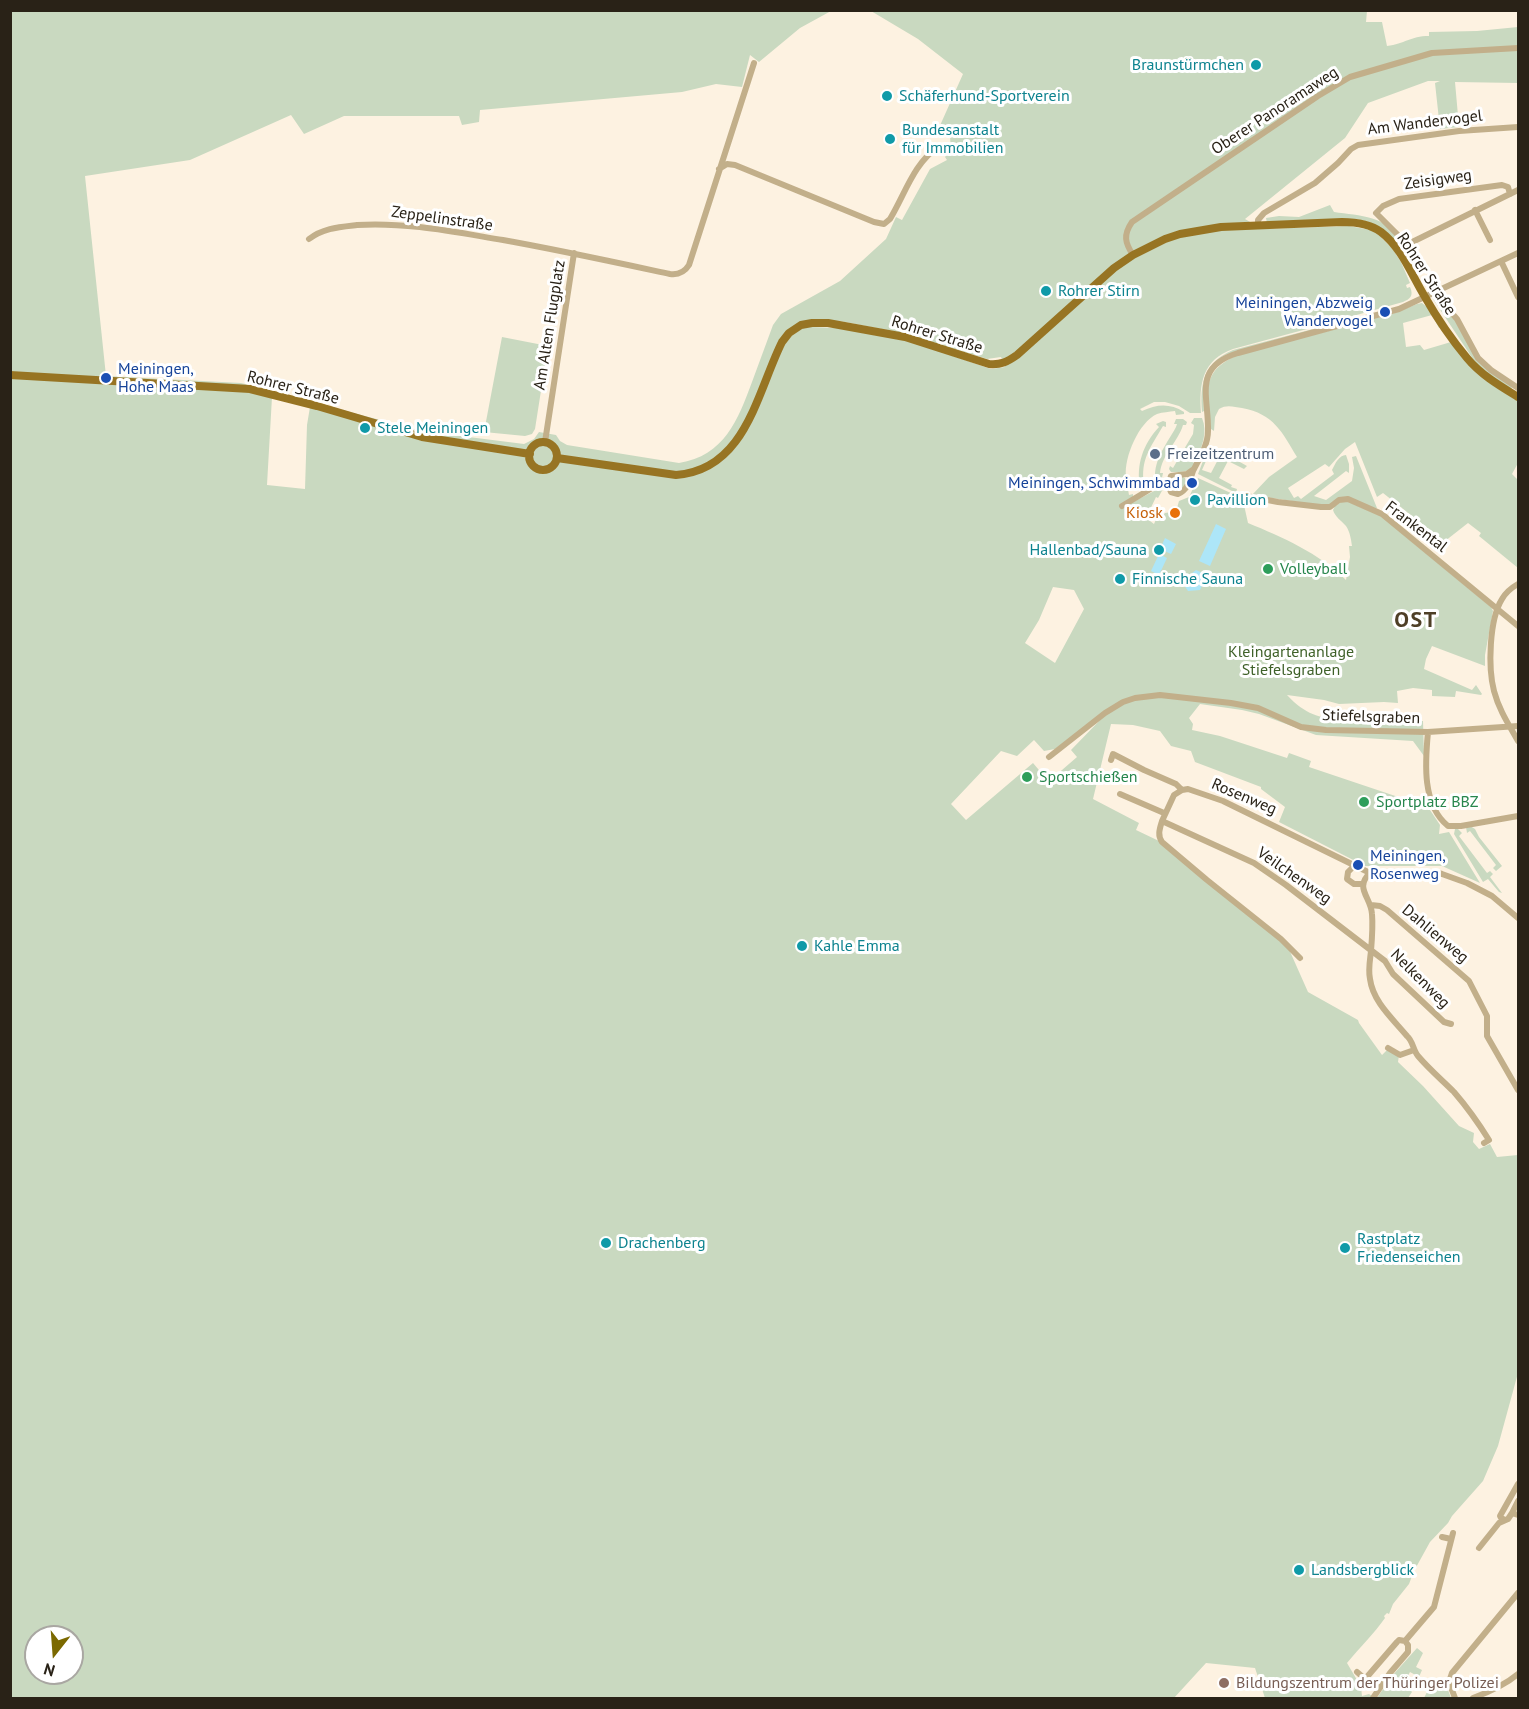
<!DOCTYPE html>
<html>
<head>
<meta charset="utf-8">
<style>
  body { margin:0 }
  #map { position:relative; width:1529px; height:1709px; overflow:hidden; background:#fdf2e1; font-family:"PT Sans",sans-serif }
  canvas { display:block }
  .frame { position:absolute; inset:0; border:12px solid #292217; pointer-events:none }
  .north { position:absolute; left:24px; top:1625px; width:60px; height:60px; box-sizing:border-box; background:#fff; border:2px solid #a9a7a2; border-radius:50%; rotate:197deg; font-size:16px; font-weight:700; line-height:24px; text-align:center; color:#292217 }
  .north::after { content:''; display:block; margin:auto; width:21px; height:27px; background:#7b6900; clip-path:polygon(50% 0,100% 100%,50% 72%,0 100%) }
</style>
</head>
<body>
<div id="map">
<canvas width="1529" height="1709"></canvas>
<div class="frame"></div>
<div class="north">N</div>
</div>
<script>
const g = document.querySelector('canvas').getContext('2d');
g.lineJoin = 'round';
function fillPath(path, color) { g.fillStyle = color; g.fill(path, 'evenodd'); }
function stroke(path, color, width, dash) { g.strokeStyle = color; g.lineWidth = width; g.lineCap = dash ? 'butt' : 'round'; g.setLineDash(dash || []); g.stroke(path); }
function write(font, color, halo, rows, align = 'center') {
  g.font = font + ' "PT Sans",sans-serif'; g.lineWidth = 6; g.setLineDash([]); g.textBaseline = 'middle'; g.strokeStyle = halo; g.fillStyle = color; for (const [text, x, y, turn = 0] of rows) {
    g.save(); g.translate(x, y); g.rotate((+turn || 0) * Math.PI / 180); g.textAlign = isNaN(turn) ? turn : align; if (halo) g.strokeText(text, 0, 0); g.fillText(text, 0, 0); g.restore();
  }
}
const green = new Path2D(`
  M11,11H831L800,28L759,62L750,55L742,87L716,84L682,92L480,110L479,122L462,125L459,116H344L304,134L291,115L190,160L85,176L106,376L241,383L410,428L429,432L524,444L534,439L539,432L556,435L560,441L567,445L679,463C724,456 738,420 752,382C759,363 766,344 773,325L781,314L840,281L886,239L896,217L902,220L930,169L947,160L945,157L951,150L950,137L938,130L963,74L918,39L871,11H1367L1366,22H1382L1387,46C1405,44 1410,36 1429,36V32L1477,31L1518,27V83L1455,82L1459,127L1440,129L1435,83L1440,81H1428L1368,103L1345,138L1245,219L1262,229L1349,226L1371,230L1377,233L1392,248L1401,262L1410,283L1406,285L1407,288L1410,287C1414,296 1410,299 1403,302L1310,328L1309,321L1305,322L1307,329L1233,349C1202,360 1199,384 1201,413H1190L1179,406L1165,402H1154L1140,409L1142,411C1157,404 1170,403 1184,412V414L1176,415L1175,411C1169,412 1163,412 1157,414C1139,422 1124,457 1126,476C1126,482 1128,488 1129,495L1133,494V502L1158,489H1163L1158,498L1156,497L1146,518L1154,524L1157,517L1160,518L1165,513L1172,512L1173,509L1177,508L1179,501L1189,497L1198,478L1233,494L1234,496H1242L1248,523C1282,537 1319,553 1346,580L1350,557L1349,546H1352C1351,539 1350,532 1346,526C1341,520 1335,517 1333,510L1335,506L1344,500L1381,516L1491,607L1493,611L1485,655V666L1432,646L1426,659L1424,669L1472,690L1476,685L1482,694L1481,695L1456,691L1455,697L1432,696V690L1413,688L1397,691L1398,703L1384,702L1339,704L1324,700L1287,695C1315,725 1335,718 1373,717V720L1423,721L1424,756L1413,741L1316,735L1259,714L1242,710L1200,704L1189,718L1193,724L1192,730L1220,736L1287,758L1289,753L1311,761L1309,767L1428,807L1440,825L1439,834L1449,832L1480,883L1442,866H1365L1279,822L1285,807L1261,789V787L1195,762L1191,751L1171,746L1160,731L1133,725L1111,724L1093,799L1139,823L1136,830L1159,841L1288,947L1308,992L1358,1020L1359,1023L1382,1055L1387,1050L1399,1055L1398,1062L1423,1086L1459,1126L1474,1133L1473,1142L1479,1149L1490,1144L1497,1157L1518,1155V1373L1498,1446L1483,1481L1452,1516L1448,1523L1430,1542L1414,1571L1409,1584L1393,1604L1389,1614L1387,1613L1384,1616L1385,1618C1374,1634 1360,1647 1347,1663L1357,1680L1358,1685L1361,1687L1362,1696L1369,1694L1372,1696L1371,1698H1265L1255,1668L1206,1663L1174,1698H11ZM817,319L845,322L907,334L987,359L1001,357L1005,367L991,369L915,343L885,336L838,328L810,327L809,320ZM272,397L310,407L307,425L305,489L267,485ZM1053,587L1074,590L1084,609L1055,663L1025,643L1039,620ZM1105,715L1071,750L1077,757L1047,783L1042,778L1044,776L1033,763L966,820L951,804L1001,751L1017,756L1034,740L1044,751L1055,749ZM36,1637H72V1673H36Z
  M1330,205L1334,212C1360,216 1388,215 1400,242L1398,245C1386,231 1375,222 1357,219L1267,223L1266,218L1279,216L1299,217Z
  M1434,297L1452,315L1473,352L1512,387L1511,389L1489,375L1475,362L1433,299Z
  M1422,303L1428,308L1440,327L1439,328L1432,315L1403,323L1406,347L1420,345L1424,350L1451,342C1473,373 1487,382 1518,401V463L1512,474L1518,480V568L1479,536L1481,533L1468,523L1440,545L1437,543L1441,539L1383,493L1377,497L1355,442L1345,449L1329,467L1325,464L1288,488L1294,498L1298,496L1301,499L1334,474L1332,470C1335,464 1339,455 1346,455L1349,464V473L1346,471L1314,496L1326,500L1352,481L1354,468L1352,457L1356,456L1377,508L1374,510L1348,497L1328,505L1312,504L1252,495L1269,477L1297,457C1282,432 1274,414 1242,408C1234,407 1227,404 1219,409L1215,417L1214,431L1211,429C1208,392 1199,372 1238,355L1392,314L1417,304Z
  M1378,312V313L1225,355L1222,357L1204,381L1203,391L1204,411L1202,412C1200,383 1203,363 1233,350Z
  M502,337L548,346L535,429L532,434L525,436L484,432Z
  M1194,418H1202C1208,432 1202,447 1196,460L1193,459L1192,462L1195,463C1190,473 1181,472 1171,472L1169,469L1170,466L1173,468L1193,434L1194,425L1191,423Z
  M1176,419H1183L1187,422L1186,425H1183C1178,442 1162,454 1160,473H1163L1162,478L1155,482L1153,480L1155,479C1154,458 1167,444 1176,427L1177,424H1174Z
  M1163,421L1166,422V427L1163,426C1151,447 1140,459 1144,485H1147V486L1139,491L1136,489L1140,487C1136,465 1143,444 1159,427L1156,424Z
  M1222,452L1247,466L1244,469L1228,461L1219,478L1232,485L1231,487L1237,489L1236,493L1198,474L1203,461H1206L1202,470L1211,473Z
  M1180,476L1185,478L1186,483L1182,489L1178,491L1173,489L1171,484L1174,479Z
  M1470,826L1475,829L1479,837L1502,866L1496,871L1493,868L1496,865L1470,831L1467,833L1466,827Z
  M1457,828L1462,833L1459,836L1487,873L1490,871L1493,874L1490,877L1502,893L1499,892L1488,879L1483,882L1454,834L1455,829Z
  M1417,1648L1423,1653L1416,1667L1422,1670L1419,1677L1410,1672C1406,1679 1406,1686 1412,1692L1408,1698H1377L1392,1676Z
  M1433,1680L1445,1682L1451,1698H1424Z`);
const water = new Path2D(`
  M1216,524L1226,529L1210,566L1199,561Z
  M1165,538L1176,544L1171,554L1160,549Z
  M1159,554L1167,558L1159,575L1151,571Z
  M1196,570L1207,575L1200,590L1188,591L1182,582L1184,579Z`);
const minor = new Path2D(`
  M719,169L727,164L735,165L874,222L884,224L890,219C905,194 914,163 938,147
  M1475,210L1490,240
  M1258,226V220L1264,213L1315,183L1338,163L1351,149L1358,145L1459,131L1518,127
  M309,239C323,228 339,227 357,225C407,222 454,232 503,240C559,250 614,262 670,274C678,275 684,273 689,265L754,63
  M1403,246L1402,239L1376,213L1383,206L1399,199L1502,185L1508,187L1510,194
  M1400,248L1518,190
  M1133,255C1125,243 1123,235 1132,222L1318,96L1350,77L1432,53L1518,48
  M1501,261L1518,297
  M1434,293L1457,319L1478,358L1491,370L1518,388
  M545,442L574,253
  M1194,469L1187,474L1171,476L1168,485L1171,492L1178,494C1188,490 1190,480 1193,471C1199,459 1208,445 1208,431C1209,397 1192,367 1238,353L1399,309L1518,253
  M1236,494L1278,502L1321,507H1330L1339,500L1348,499L1382,514L1518,626
  M1122,506L1152,488L1168,481
  M1518,584C1511,588 1506,592 1502,599C1489,620 1488,668 1494,691C1499,710 1509,725 1518,741
  M1428,732C1425,763 1422,805 1448,826H1461L1518,816
  M1049,757L1105,713L1123,702L1135,698L1160,695L1231,703L1258,708L1301,727L1326,730L1428,732L1518,726
  M1111,760L1113,754L1144,770L1176,784L1182,790L1188,789L1223,801L1370,873L1435,872L1442,874L1467,883L1492,896L1518,918
  M1182,790L1174,795L1162,821L1254,863L1286,885L1385,961L1393,974L1444,1022L1451,1024
  M1120,794L1164,813
  M1162,821C1160,828 1157,835 1162,842L1207,880L1281,939L1300,958
  M1354,866L1348,872L1347,879L1354,884H1362
  M1370,873C1354,888 1371,897 1372,914C1373,926 1372,939 1371,951C1370,960 1368,970 1370,979C1373,1002 1393,1019 1407,1036C1413,1041 1413,1050 1418,1056C1429,1069 1442,1080 1454,1092C1467,1107 1479,1124 1489,1140L1484,1143
  M1371,905L1380,906L1387,910L1469,981L1487,1016V1036L1518,1090
  M1388,1048L1400,1055L1414,1050
  M1518,1501L1512,1513L1518,1515
  M1505,1520L1501,1518L1500,1516L1518,1484
  M1442,1537L1451,1539
  M1479,1548L1499,1523L1508,1519L1512,1513
  M1357,1672L1365,1679
  M1360,1685L1397,1642L1399,1640L1405,1641
  M1373,1698L1390,1673L1408,1652V1645L1405,1641L1434,1607L1453,1533
  M1455,1698L1449,1682L1452,1673L1518,1593
  M1473,1698C1489,1692 1505,1685 1518,1674`);
const major = new Path2D(`
  M10,375L250,389L317,406L422,437L530,454
  M529 456a14 14 0 1 1 28 0a14 14 0 1 1-28 0Z
  M557,458L676,475C746,470 757,392 782,342L789,333L801,325L812,323H828L905,337L989,364C1001,365 1007,362 1017,355L1114,268L1133,255L1165,239L1180,234L1221,227L1342,222C1356,222 1370,224 1381,232C1402,248 1412,276 1425,297C1437,318 1452,340 1467,358C1481,375 1500,386 1518,397`);
const markers = [
  [1256,65,6,"#0f9aa8"],
  [887,96,6,"#0f9aa8"],
  [890,139,6,"#0f9aa8"],
  [1046,291,6,"#0f9aa8"],
  [1385,312,6,"#1a4fb4"],
  [106,378,6,"#1a4fb4"],
  [365,428,6,"#0f9aa8"],
  [1155,454,6,"#5c6f8a"],
  [1192,483,6,"#1a4fb4"],
  [1195,500,6,"#0f9aa8"],
  [1175,513,6,"#e8710a"],
  [1159,550,6,"#0f9aa8"],
  [1268,569,6,"#2e9e5b"],
  [1120,579,6,"#0f9aa8"],
  [1027,777,6,"#2e9e5b"],
  [1364,802,6,"#2e9e5b"],
  [1358,865,6,"#1a4fb4"],
  [802,946,6,"#0f9aa8"],
  [606,1243,6,"#0f9aa8"],
  [1345,1248,6,"#0f9aa8"],
  [1299,1570,6,"#0f9aa8"],
  [1224,1683,6,"#8d6e63"]
];
const cultureNames = [
  ["Braunstürmchen",1244,65,"right"],
  ["Schäferhund-Sportverein",899,96],
  ["Bundesanstalt",902,130],
  ["für Immobilien",902,148],
  ["Rohrer Stirn",1058,291],
  ["Stele Meiningen",377,428],
  ["Pavillion",1207,500],
  ["Hallenbad/Sauna",1147,550,"right"],
  ["Finnische Sauna",1132,579],
  ["Kahle Emma",814,946],
  ["Rastplatz",1357,1239],
  ["Friedenseichen",1357,1257],
  ["Drachenberg",618,1243],
  ["Landsbergblick",1311,1570]
];
const streetNames = [
  ["Oberer Panoramaweg",1275,111,-33],
  ["Am Wandervogel",1425,123,-7],
  ["Zeisigweg",1438,180,-8],
  ["Zeppelinstraße",442,219,8],
  ["Rohrer Straße",1426,274,57],
  ["Am Alten Flugplatz",550,325,-81],
  ["Rohrer Straße",937,335,17],
  ["Rohrer Straße",293,388,14],
  ["Frankental",1416,527,37],
  ["Stiefelsgraben",1371,717,2],
  ["Rosenweg",1244,797,23],
  ["Veilchenweg",1294,876,35],
  ["Dahlienweg",1435,934,40],
  ["Nelkenweg",1420,979,45]
];
const transitNames = [
  ["Meiningen, Abzweig",1373,303],
  ["Wandervogel",1373,321],
  ["Meiningen,",118,369,"left"],
  ["Hohe Maas",118,387,"left"],
  ["Meiningen, Schwimmbad",1180,483],
  ["Meiningen,",1370,856,"left"],
  ["Rosenweg",1370,874,"left"]
];
const serviceNames = [
  ["Freizeitzentrum",1167,454]
];
const foodNames = [
  ["Kiosk",1163,513]
];
const leisureNames = [
  ["Volleyball",1280,569],
  ["Sportschießen",1039,777],
  ["Sportplatz BBZ",1376,802]
];
const parkNames = [
  ["Kleingartenanlage",1291,652],
  ["Stiefelsgraben",1291,670]
];
const educationNames = [
  ["Bildungszentrum der Thüringer Polizei",1236,1683]
];
const districtNames = [
  ["OST",1416,621]
];
fillPath(green, '#c9d9c0');
fillPath(water, '#ade6f8');
stroke(minor, '#c2af8a', 6);
stroke(major, '#977423', 8);
for (const [x, y, r, color] of markers) { const dot = new Path2D(); dot.arc(x, y, r, 0, 2 * Math.PI); g.fillStyle = color; g.fill(dot); stroke(dot, '#fff', 2); }
write('16px', '#0d838f', '#fff', cultureNames, 'left');
write('16px', '#292217', '#fff', streetNames);
write('16px', '#164399', '#fff', transitNames, 'right');
write('16px', '#4e5e75', '#fff', serviceNames, 'left');
write('16px', '#c56008', '#fff', foodNames, 'right');
write('16px', '#27864d', '#fff', leisureNames, 'left');
write('16px', '#3f6129', '#fff', parkNames);
write('16px', '#785e54', '#fff', educationNames, 'left');
g.letterSpacing = '1.5px';
write('bold 22px', '#4e3f26', '#fff', districtNames);
g.letterSpacing = '0px';
</script>
</body>
</html>
